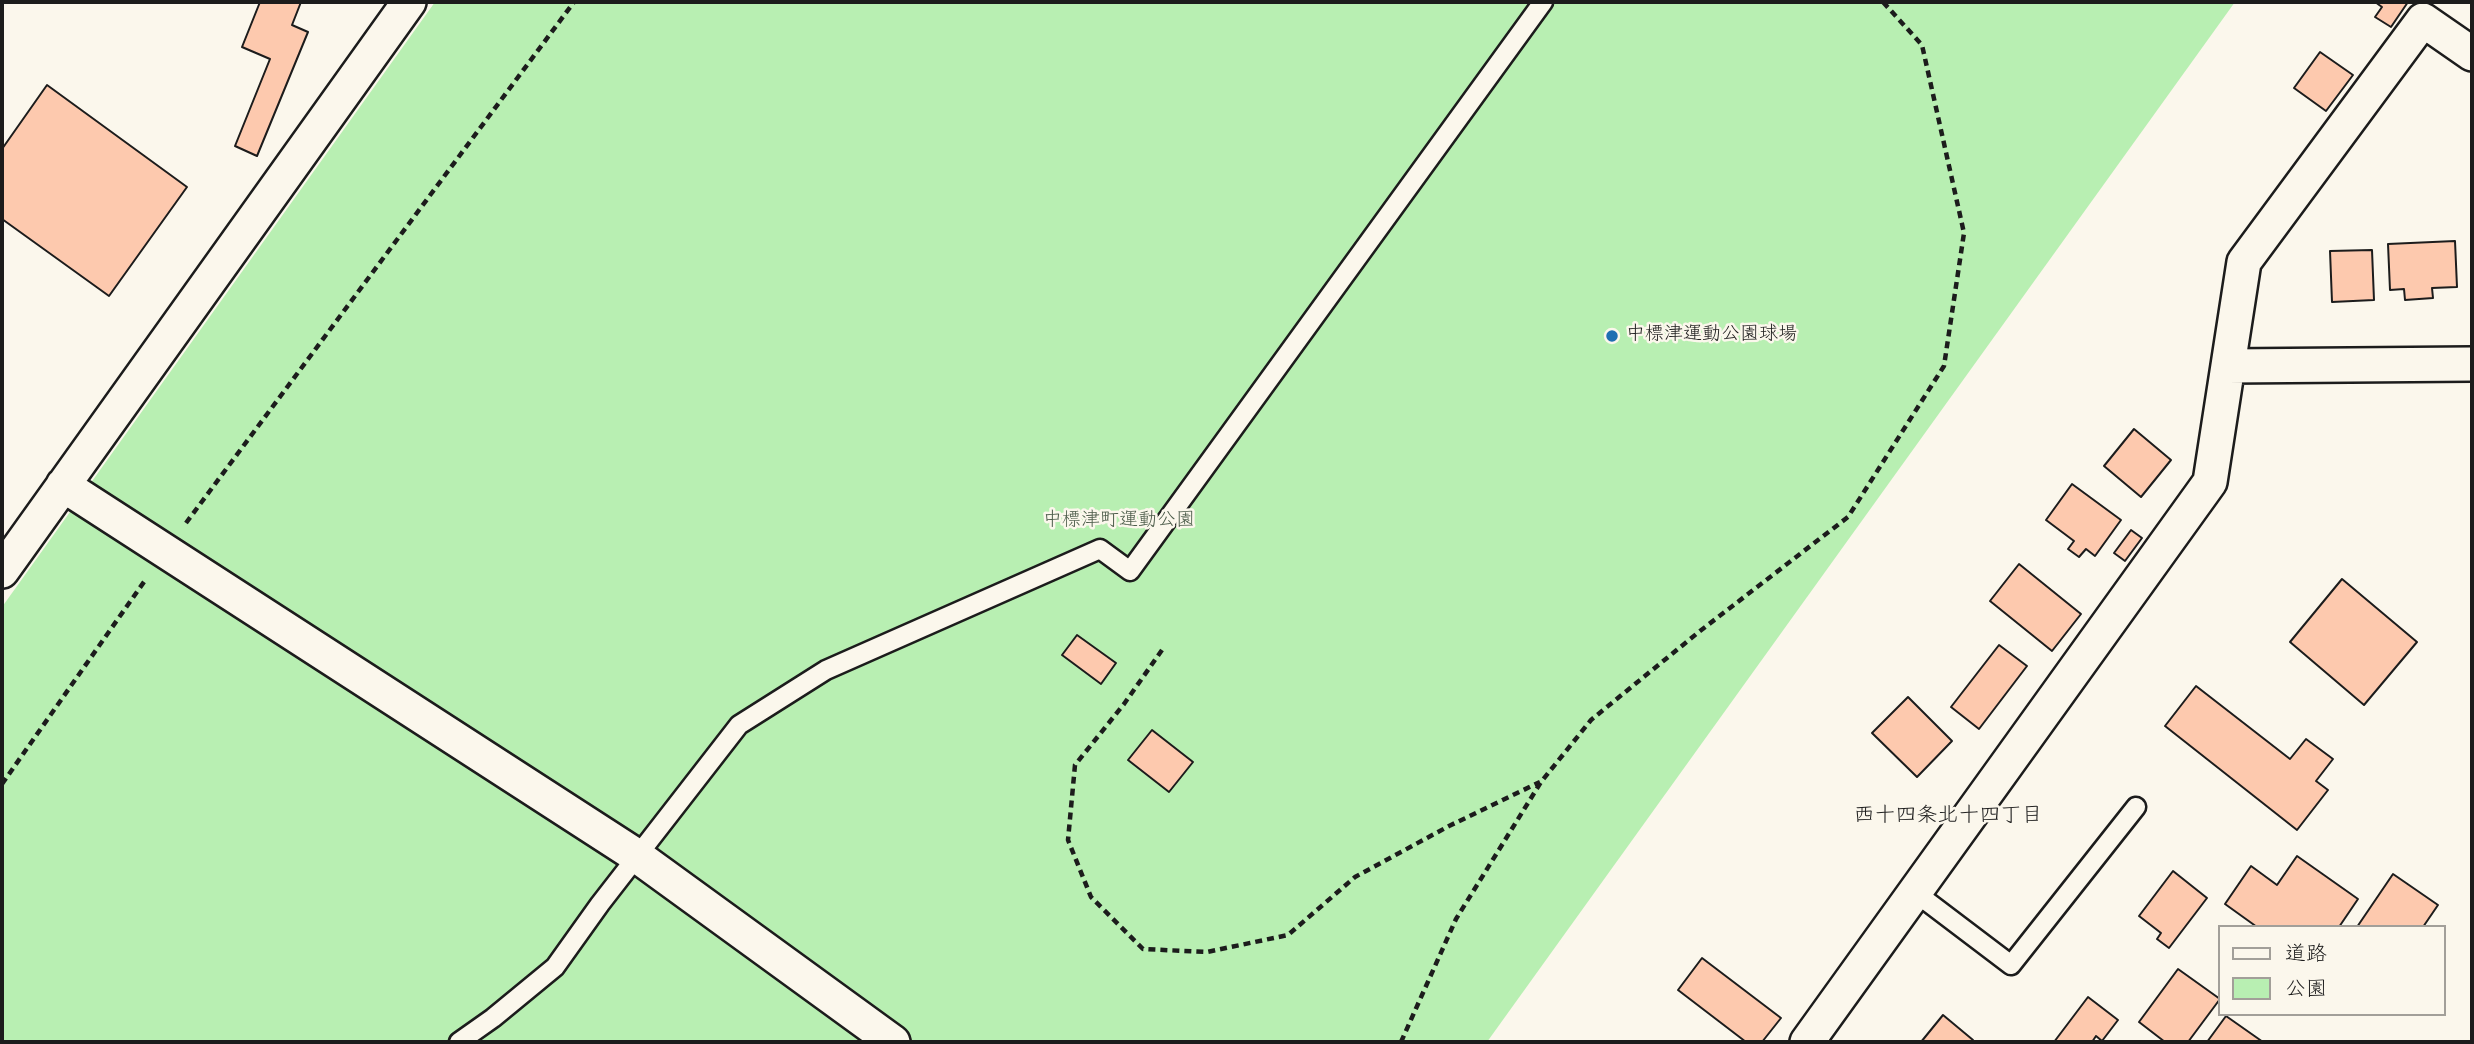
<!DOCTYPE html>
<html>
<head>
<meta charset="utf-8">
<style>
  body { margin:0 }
  #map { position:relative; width:2474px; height:1044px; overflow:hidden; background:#fbf7ec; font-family:Kalam,"Klee One",sans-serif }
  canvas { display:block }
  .frame { position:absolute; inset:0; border:4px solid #1c1c1c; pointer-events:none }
  .legend { position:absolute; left:2218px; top:925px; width:228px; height:91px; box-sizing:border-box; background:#fbf7ec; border:2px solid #a29f99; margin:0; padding:9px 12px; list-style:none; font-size:21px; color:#1c1c1c }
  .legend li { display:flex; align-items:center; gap:14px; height:35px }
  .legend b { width:35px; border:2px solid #a29f99 }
</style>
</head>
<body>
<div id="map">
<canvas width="2474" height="1044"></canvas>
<div class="frame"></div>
<ul class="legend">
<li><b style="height:9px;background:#fbf7ec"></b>道路</li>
<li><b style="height:19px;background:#b8efb2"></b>公園</li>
</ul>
</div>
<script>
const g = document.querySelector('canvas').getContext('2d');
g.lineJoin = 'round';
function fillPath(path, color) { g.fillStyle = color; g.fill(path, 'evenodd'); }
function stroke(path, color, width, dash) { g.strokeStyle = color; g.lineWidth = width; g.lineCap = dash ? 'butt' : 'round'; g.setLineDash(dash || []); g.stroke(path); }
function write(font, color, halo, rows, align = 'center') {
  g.font = font + ' Kalam,"Klee One",sans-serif'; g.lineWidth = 5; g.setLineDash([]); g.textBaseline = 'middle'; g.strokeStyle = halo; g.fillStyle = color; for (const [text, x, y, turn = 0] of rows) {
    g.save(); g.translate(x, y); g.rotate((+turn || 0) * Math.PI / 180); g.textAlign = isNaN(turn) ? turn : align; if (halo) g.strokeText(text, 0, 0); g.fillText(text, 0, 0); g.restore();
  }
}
const green = new Path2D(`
  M435,2H2235L1487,1042H2V607Z`);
const building = new Path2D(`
  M260,2H301L292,25L308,32L257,156L235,146L270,59L242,47Z
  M2375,2H2408L2391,27L2375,17L2382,7Z
  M2320,52L2353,75L2326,111L2294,88Z
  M47,85L187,187L109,296L2,219V149Z
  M2455,241L2457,287L2432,288L2433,298L2405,300L2404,289L2390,290L2388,244Z
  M2372,250L2374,300L2332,302L2330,251Z
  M2134,429L2171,460L2141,497L2104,466Z
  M2072,484L2121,520L2095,556L2086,549L2079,557L2068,549L2074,541L2046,520Z
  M2131,530L2142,538L2125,561L2114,553Z
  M2019,564L2081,614L2052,651L1990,601Z
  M2342,579L2417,642L2364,705L2290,642Z
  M1077,635L1116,663L1101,684L1062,655Z
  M1999,645L2027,666L1979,729L1951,707Z
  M2196,686L2290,759L2306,739L2333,759L2316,781L2328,790L2297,830L2165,726Z
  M1908,697L1952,741L1917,777L1872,733Z
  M1152,730L1193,762L1169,792L1128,760Z
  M2297,856L2358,899L2339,927H2257L2225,904L2251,866L2277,885Z
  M2173,871L2207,898L2169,948L2157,939L2161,933L2139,916Z
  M2393,874L2438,905L2423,927H2357Z
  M1702,958L1781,1018L1762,1042H1746L1678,990Z
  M2178,969L2220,999L2188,1042H2165L2139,1022Z
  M2088,997L2118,1020L2102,1041L2096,1036L2092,1042H2054Z
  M1943,1015L1973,1040L1971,1042H1921Z
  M2226,1016L2263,1042H2207Z`);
const path = new Path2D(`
  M186,523L574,2
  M1162,650L1124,704L1075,765L1068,840L1091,897L1143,949L1207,952L1288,935L1355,877L1449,826L1540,782
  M2,784L146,579
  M1401,1042L1456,919L1541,782L1591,720L1700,631L1848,517L1944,366L1964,233L1922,45L1883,2`);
const lane = new Path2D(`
  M1916,893L2011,965L2136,807
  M459,1042L493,1018L555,967L600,904L739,725L826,670L1100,549L1130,571L1543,2`);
const street = new Path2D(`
  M2228,366L2472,364
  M63,485L637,856L893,1042
  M2,571L409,2
  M1807,1042L2210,482L2244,262L2423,20L2472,54`);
const markers = [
  [1612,336,7,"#1f6fb2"]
];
const poiNames = [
  ["中標津運動公園球場",1626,336]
];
const parkNames = [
  ["中標津町運動公園",1119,522]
];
const neighbourhoodNames = [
  ["西十四条北十四丁目",1948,817]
];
fillPath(green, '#b8efb2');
fillPath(building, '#fdc9ae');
stroke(building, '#1c1c1c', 2);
stroke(lane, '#1c1c1c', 23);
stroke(street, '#1c1c1c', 38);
stroke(path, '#1c1c1c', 4.5, [7, 5]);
stroke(lane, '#fbf7ec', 18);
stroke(street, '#fbf7ec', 33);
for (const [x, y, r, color] of markers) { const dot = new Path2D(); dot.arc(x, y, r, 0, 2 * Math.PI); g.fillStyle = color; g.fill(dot); stroke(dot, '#fbf7ec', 2.5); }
write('19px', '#1c1c1c', '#fbf7ec', poiNames, 'left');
write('19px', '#4b5b49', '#fbf7ec', parkNames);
write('21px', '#1c1c1c', '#fbf7ec', neighbourhoodNames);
</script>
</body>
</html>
